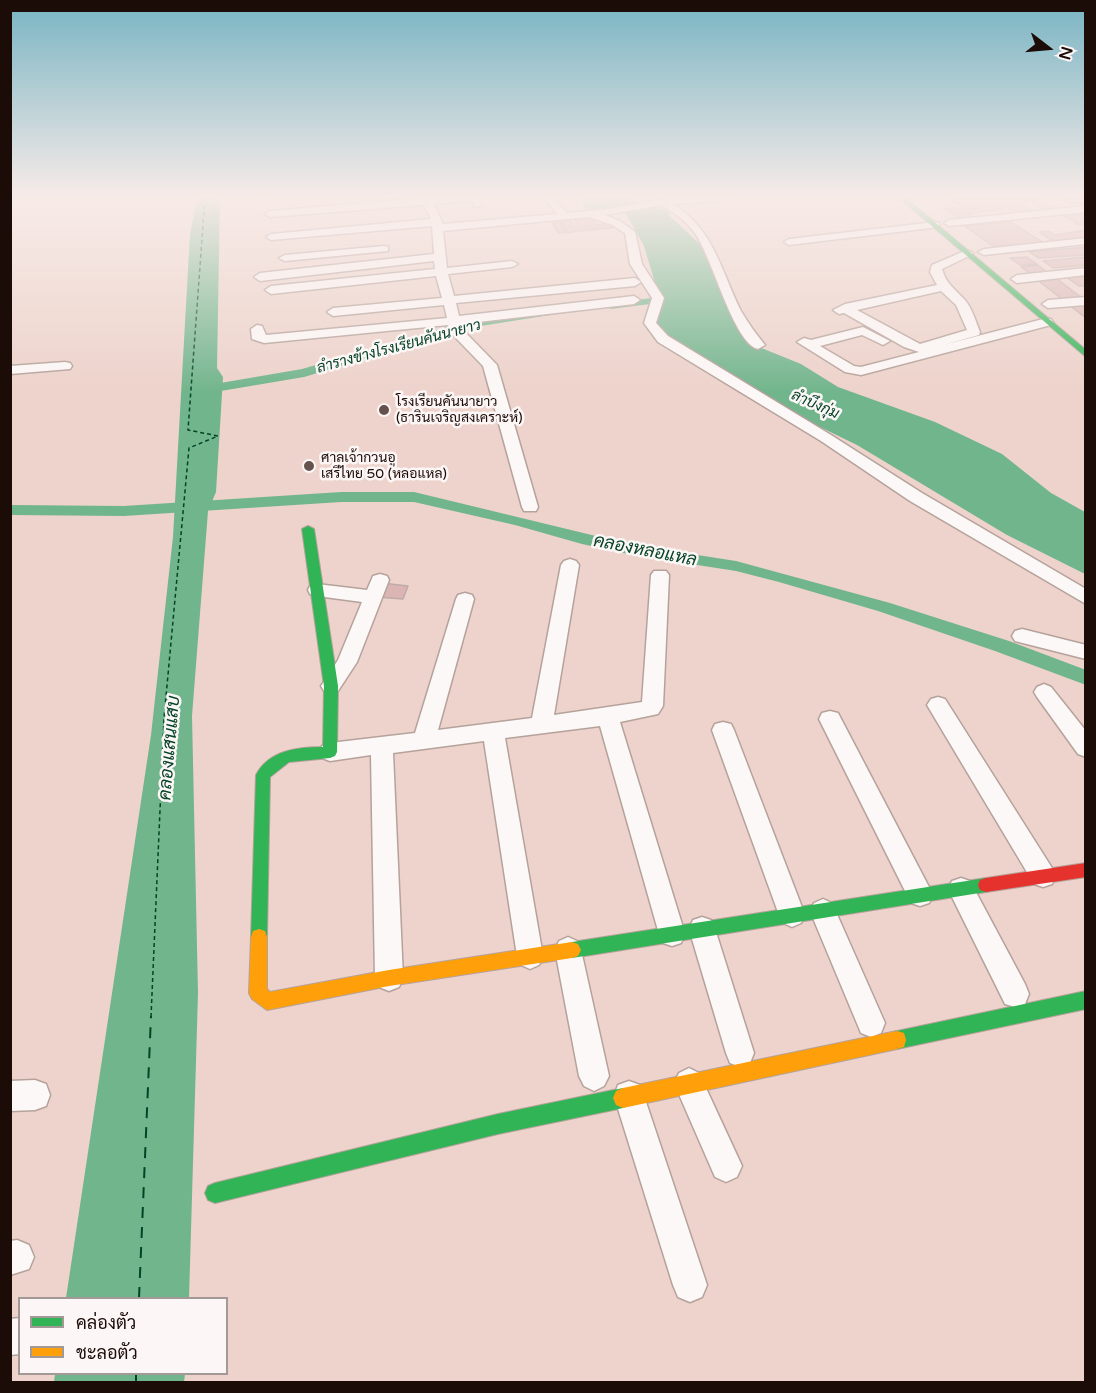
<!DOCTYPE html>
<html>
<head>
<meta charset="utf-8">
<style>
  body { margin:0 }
  #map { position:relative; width:1096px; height:1393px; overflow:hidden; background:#edd3cb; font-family:"Varela Round",Sarabun,sans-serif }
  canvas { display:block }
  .frame { position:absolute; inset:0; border:12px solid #1c0c08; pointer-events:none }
  .legend { position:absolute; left:18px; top:1297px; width:210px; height:78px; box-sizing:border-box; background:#fcf7f6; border:2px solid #a29997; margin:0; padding:8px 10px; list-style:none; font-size:18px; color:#1c0c08 }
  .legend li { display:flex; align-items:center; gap:12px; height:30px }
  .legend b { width:30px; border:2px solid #a29997 }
  .north { position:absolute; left:1018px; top:18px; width:60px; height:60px; -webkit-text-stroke:4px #fcf7f6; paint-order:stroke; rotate:106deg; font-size:16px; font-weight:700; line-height:24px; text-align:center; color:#1c0c08 }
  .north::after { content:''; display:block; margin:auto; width:21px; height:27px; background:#1c0c08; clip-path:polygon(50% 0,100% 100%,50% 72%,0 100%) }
</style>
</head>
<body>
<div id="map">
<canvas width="1096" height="1393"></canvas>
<div class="frame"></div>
<ul class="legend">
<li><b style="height:8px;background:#30b455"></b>คล่องตัว</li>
<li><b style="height:8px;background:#ff9f0a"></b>ชะลอตัว</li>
</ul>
<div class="north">N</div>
</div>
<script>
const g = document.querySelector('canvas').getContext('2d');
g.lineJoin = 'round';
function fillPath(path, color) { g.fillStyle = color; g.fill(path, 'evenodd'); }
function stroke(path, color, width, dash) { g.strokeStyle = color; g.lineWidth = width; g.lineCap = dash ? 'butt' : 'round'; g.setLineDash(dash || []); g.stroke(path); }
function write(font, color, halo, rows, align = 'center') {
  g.font = font + ' "Varela Round",Sarabun,sans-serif'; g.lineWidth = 5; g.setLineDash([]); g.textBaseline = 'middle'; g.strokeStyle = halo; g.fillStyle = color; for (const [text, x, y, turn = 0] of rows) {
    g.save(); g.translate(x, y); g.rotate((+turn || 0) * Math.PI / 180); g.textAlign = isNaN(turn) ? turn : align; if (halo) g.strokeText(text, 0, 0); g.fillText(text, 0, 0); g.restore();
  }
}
const water = new Path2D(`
  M197,198H220L217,368L223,377L216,492L208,511L192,716L198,993L189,1298H66L151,735L173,537L190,234Z
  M582,198H629L647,207L654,205L670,212L669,215L703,247L754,345L801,364L838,387L935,422L1002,454L1051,493L1085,512V574L1007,535L857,445L779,407L651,324L658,293L644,246L626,214L607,208L593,210L584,208Z
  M55,1374H185L184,1382H54Z`);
const canal = new Path2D(`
  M677,295L683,298L681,300L611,309L605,306L611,303Z
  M546,310L550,311V315L468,328L304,377L197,395L190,391L197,387L302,369L467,321Z
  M341,492H414L633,545L736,561L890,603L1009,641L1086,670V685L995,651L878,611L779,582L736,571L633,555L582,544L515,525L414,502H341L124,516L10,515V505L124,506Z`);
const ferryFar1 = new Path2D(`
  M151,1017L164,718L189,448L218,436L188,430L205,198`);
const ferry = new Path2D(`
  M139,1298L151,1016
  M136,1374V1382`);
const building = new Path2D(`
  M985,198L999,206L967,209L951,200Z
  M992,198H1012L1033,211L1014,212Z
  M1018,198H1034L1053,210L1045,211L1031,202H1025Z
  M1059,198H1086V203L1070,204Z
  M999,206L1003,209L968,214L974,218L960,219L944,209L962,207L966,210Z
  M1086,214V224L1079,225L1065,216Z
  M591,217L597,225L611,224L613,228L580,231L574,219Z
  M559,220L566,232L558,233L551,221Z
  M570,220L578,231L568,233L561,221Z
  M1011,222L1045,244L996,248L964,226Z
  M1086,230V239L1053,241L1039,232L1049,231L1055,235Z
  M1086,247V255L1039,258L1029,252Z
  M1027,257L1037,264L1020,265L1010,258Z
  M1086,257V265L1053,268L1043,261Z
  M1038,265L1048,273L1031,274L1021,267Z
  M1086,275V286H1079L1066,277Z
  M1056,278L1082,298L1062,299L1036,279Z
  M1086,304V318L1069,305Z
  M382,583L408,586L403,599L377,597Z`);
const street = new Path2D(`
  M258,198H275L270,201H258Z
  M419,198H481L483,204L478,207L474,206L472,201L434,204L443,224L557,214L544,198H554L567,213L609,209L667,198H730L725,201L673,204C714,229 721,271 741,311C748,323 756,334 765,345L758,349C733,343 712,255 694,232C685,220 674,213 662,205L605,215L620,221L635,232L642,264L664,298L656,323L668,336L831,435L922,493L1086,589V604L910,501L821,441L658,342L644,323L652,298L630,264L625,233L612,225L589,217L443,231L447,268L512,261L518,264L512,267L448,274L454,296L635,278L641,282L635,286L456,303L459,316L634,296L640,300L634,304L461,324L463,330L497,365L538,507L536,511H524L522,507L483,366L452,334L448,325L264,343L252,339L251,329L257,325L262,326L266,335L447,318L444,305L333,316L327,312L333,308L442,298L436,276L271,294L265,290L271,286L435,269L434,261L260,281L254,277L260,273L434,254L432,226L271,240L266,237L271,234L431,219L424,205L270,217L265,214L270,211Z
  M1086,206V212L949,226L944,223L949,220Z
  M935,222L939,223V227L789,245L784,242L789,239Z
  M1086,238V244L984,255L978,252L984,249Z
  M384,246L388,247V251L285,261L279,258L285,255Z
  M967,250L973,253L971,255L942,269C946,284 955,289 965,300C972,308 976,322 980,332L979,335L943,345L1047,318L1051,319L1053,322L1051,325L861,375L845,372L797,342L804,338L811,340L863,327L890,341L883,345L862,335L820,346L854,366L861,367L919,352L904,347L844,313L839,314L833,310L845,304L937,285L930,272L932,265ZM941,291L956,305L967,330L920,344L857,310Z
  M1086,268V275L1017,283L1011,279L1017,275Z
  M1086,297V305L1048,308L1042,304L1048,300Z
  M65,362L70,363L72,366L70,369L10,374V366Z
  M570,559L576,561L579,565L554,715L642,702L651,575L654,571H666L669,575L663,706L658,714L620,722L685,934L681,943L672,946L663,943L659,934L600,726L505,738L543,956L539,965L530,969L521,965L517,956L484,741L393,753L403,978L399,987L389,991L379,987L375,978L371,755L330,761L322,758L319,752L322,746L330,743L415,733L456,599L458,595L465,593L472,595L474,599L438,730L532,718L561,565L564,561Z
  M380,574L387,576L389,580L357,662L338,691L331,694L324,691L321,686L338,660L362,602L317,596L310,594L308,590L310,586L317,584L367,590L373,576Z
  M1022,629L1086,645V659L1015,641L1012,636L1015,631Z
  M1044,684L1051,687L1086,731V757L1078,754L1037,697L1034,692L1037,687Z
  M938,697L945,699L1052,868L1055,876L1052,884L1043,887L1034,884L927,705L931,699Z
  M830,711L838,713L929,887L933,895L929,903L920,906L911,903L819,719L822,713Z
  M723,722L731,724L734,730L805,915L801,923L792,927L783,923L779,915L712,730L715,724Z
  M961,878L970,881L1025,984L1029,994L1025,1004L1015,1007L1005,1004L948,889L952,881Z
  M823,899L832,903L885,1023L881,1033L871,1037L861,1033L810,911L814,903Z
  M702,917L711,920L715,929L754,1053L750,1063L740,1067L730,1063L726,1053L689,929L693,920Z
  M568,937L577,941L581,950L609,1076L604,1086L594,1091L584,1086L579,1076L555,950L559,941Z
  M689,1068L699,1073L742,1166L737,1177L726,1182L715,1177L674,1083L679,1073Z
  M35,1080L46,1084L50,1095L46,1106L35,1110L10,1111V1081Z
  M629,1081L640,1085L644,1096L707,1285L702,1297L690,1302L678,1297L673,1285L614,1096L618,1085Z
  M17,1240L29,1245L34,1257L29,1269L10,1275V1241Z
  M20,1318V1354L10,1355V1319Z`);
const fast = new Path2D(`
  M899,198H906L1086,350V357Z
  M308,526L314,529L338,686L337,752L335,756L330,758L289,762L270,777L267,937L265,943L259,945L253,943L251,937L256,775C269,750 298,747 323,747L324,686L302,529Z
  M986,878L992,880L994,885L992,890L986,892L572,958L566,956L563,950L566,944L572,942Z
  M1086,991V1009L897,1049L890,1047L888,1040L890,1033L897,1031Z
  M623,1088L630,1091L633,1098L630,1105L623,1108L498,1134L215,1203L208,1200L205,1193L208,1186L215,1183L498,1114Z`);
const slow = new Path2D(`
  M259,929L265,931L267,937V989L270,992L389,970L572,942L578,944L581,950L578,956L572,958L389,986L267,1010L252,999L249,993L251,937L253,931Z
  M897,1031L904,1033L906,1040L904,1047L897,1049L623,1108L616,1105L613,1098L616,1091L623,1088Z`);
const jam = new Path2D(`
  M1086,863V877L986,892L980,890L978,885L980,880L986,878Z`);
const markers = [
  [384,410,6,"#65524c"],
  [309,466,6,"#65524c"]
];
const farPoinames = [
  ["โรงเรียนคันนายาว",396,402],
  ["(ธารินเจริญสงเคราะห์)",396,418],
  ["ศาลเจ้ากวนอู",321,458],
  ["เสรีไทย 50 (หลอแหล)",321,474]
];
const farWaternames = [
  ["ลำรางข้างโรงเรียนคันนายาว",399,347,-15],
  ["ลำบึงกุ่ม",815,405,24]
];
const waterNames = [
  ["คลองหลอแหล",645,551,11],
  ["คลองแสนแสบ",170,748,-85]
];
fillPath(water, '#71b58c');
fillPath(canal, '#71b58c');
stroke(ferryFar1, '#054327', 1.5, [4, 3]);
stroke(ferry, '#054327', 2, [11, 9]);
fillPath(building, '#dab5b3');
stroke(building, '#c0aba8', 1.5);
stroke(street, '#b5a29b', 3);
stroke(fast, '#b5a29b', 2);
stroke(slow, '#b5a29b', 2);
stroke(jam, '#b5a29b', 2);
fillPath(street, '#fcf8f7');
fillPath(fast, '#30b455');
fillPath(slow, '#ff9f0a');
fillPath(jam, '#e5322d');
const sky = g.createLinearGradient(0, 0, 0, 393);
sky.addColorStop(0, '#78b4c3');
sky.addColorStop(0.5, '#f7ebe8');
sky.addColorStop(1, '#f7ebe800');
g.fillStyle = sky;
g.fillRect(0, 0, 1096, 393);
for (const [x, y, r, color] of markers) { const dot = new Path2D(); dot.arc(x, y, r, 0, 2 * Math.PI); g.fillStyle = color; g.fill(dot); stroke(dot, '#fcf7f6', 2); }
write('14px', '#1c0c08', '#fcf7f6', farPoinames, 'left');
write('italic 15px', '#054327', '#fcf7f6', farWaternames);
write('italic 18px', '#054327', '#fcf7f6', waterNames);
</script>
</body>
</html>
